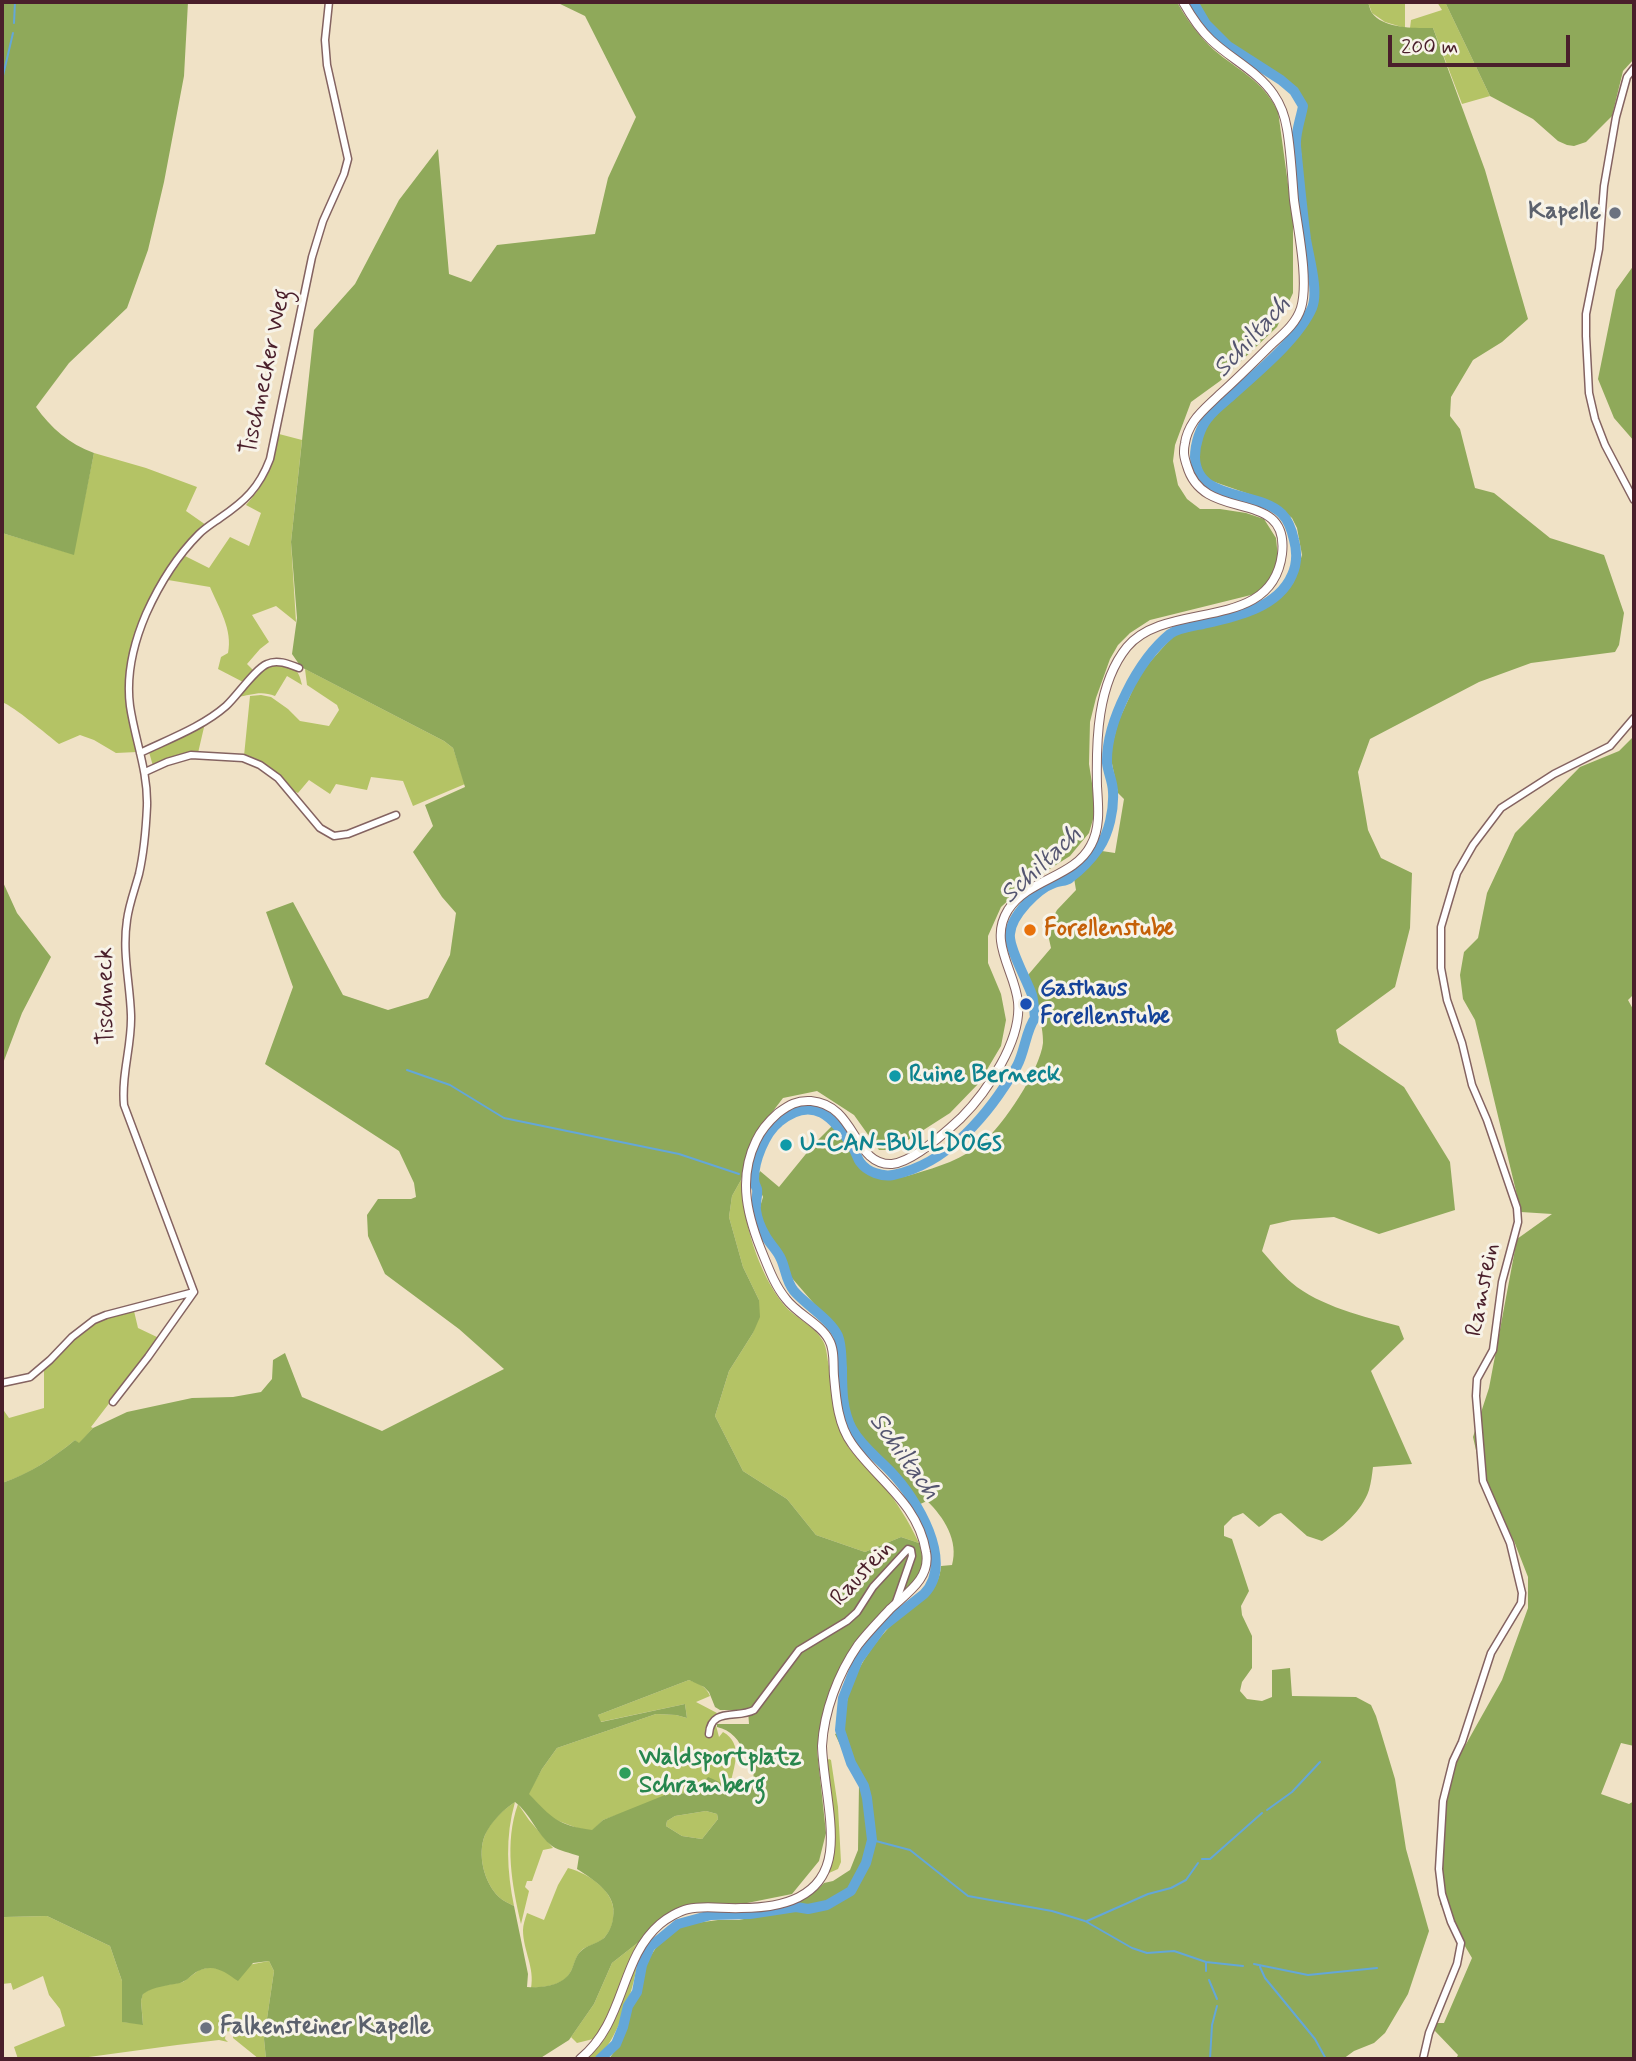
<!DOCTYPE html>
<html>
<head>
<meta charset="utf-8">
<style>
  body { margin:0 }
  #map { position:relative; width:1636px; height:2061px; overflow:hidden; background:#f0e2c6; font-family:Mynerve,sans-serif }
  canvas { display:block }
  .frame { position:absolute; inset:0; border:4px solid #4a1f2b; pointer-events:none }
  .scale { position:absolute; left:1388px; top:35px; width:182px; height:32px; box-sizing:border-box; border:4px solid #4a1f2b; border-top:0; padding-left:9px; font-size:21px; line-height:24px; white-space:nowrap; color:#4a1f2b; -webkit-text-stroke:5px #f7f3e8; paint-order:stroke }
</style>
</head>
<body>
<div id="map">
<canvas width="1636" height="2061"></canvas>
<div class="frame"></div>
<div class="scale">200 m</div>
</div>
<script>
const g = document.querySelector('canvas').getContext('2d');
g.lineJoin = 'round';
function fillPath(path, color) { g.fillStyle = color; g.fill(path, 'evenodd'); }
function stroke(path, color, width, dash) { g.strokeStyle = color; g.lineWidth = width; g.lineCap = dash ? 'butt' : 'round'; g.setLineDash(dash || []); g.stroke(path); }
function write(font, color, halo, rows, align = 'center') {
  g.font = font + ' Mynerve,sans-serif'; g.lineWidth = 6; g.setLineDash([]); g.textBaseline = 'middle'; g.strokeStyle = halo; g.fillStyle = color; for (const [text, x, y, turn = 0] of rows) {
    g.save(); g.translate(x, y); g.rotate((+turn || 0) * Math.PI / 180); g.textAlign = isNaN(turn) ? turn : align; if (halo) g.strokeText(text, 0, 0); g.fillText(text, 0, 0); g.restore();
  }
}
const green = new Path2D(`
  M1368,2H1405V28L1385,22L1372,13Z
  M1437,2H1445L1490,96L1462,104L1433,28H1410L1411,20L1442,10Z
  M279,434L302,440L291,542L296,622L276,606L252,615L269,642L260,649L247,664L255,672L245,683L218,669L221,657L228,653C233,630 219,608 210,587L168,580L185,556L209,568L230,537L249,546L261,513L246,505C268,480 273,466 279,434Z
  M94,453L146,468L197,487L186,511L206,525L165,576L133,645L128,665L126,685L127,707L137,752L116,753L94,740L80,735L59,744C46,734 15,707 2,702V533L73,554Z
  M277,663C293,668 298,666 302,685L287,676L275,696C261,690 251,695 237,697L266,666Z
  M305,669L444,741L453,748L465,784L413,806L403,781L371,777L367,790L336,784L330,794L309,780L298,793L291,790L244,756L250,696L261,695L271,697L288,709L300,721L329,726L339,710L337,705L307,685Z
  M205,723L198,753L153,766L149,752Z
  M741,1180C744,1223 757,1271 784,1305C796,1319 814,1325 823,1341C827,1348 827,1358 829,1367C832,1391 833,1417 844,1440C853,1457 870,1469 882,1484C897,1502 909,1522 919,1543L901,1537L865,1552L816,1535L787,1499L743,1471L715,1416L729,1371L753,1333L759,1300L743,1267L729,1217L732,1196Z
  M134,1311L138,1328L159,1338L91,1427L93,1428L79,1444L75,1440C53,1458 28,1475 2,1483V1408L9,1418L44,1408V1368C60,1352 76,1334 96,1322C107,1315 121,1314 134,1311Z
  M689,1680C698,1683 706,1686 710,1696L696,1702L717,1713L714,1718L719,1737L723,1732C744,1744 734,1766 730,1786L704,1782L696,1792L675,1794L603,1820L592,1831L577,1828L551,1818L528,1794L542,1769L557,1748L656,1714L676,1715L687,1718L685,1704L600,1722L598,1715Z
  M829,1759L831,1760L838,1807L841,1862L838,1869L829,1873C838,1836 830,1799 826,1761Z
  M515,1802C505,1837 507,1871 514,1906C509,1903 503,1901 499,1897C484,1883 477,1854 485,1835C490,1822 504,1809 515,1802Z
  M518,1804L529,1820L553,1848L543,1850L532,1881H527L525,1887L529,1891L521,1924C512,1885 504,1843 518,1804Z
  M706,1811L717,1814L718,1819L702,1839L682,1836L666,1826L667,1821L675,1816Z
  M568,1868C590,1874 619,1893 613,1920C612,1927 608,1934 603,1939C597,1944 589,1945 583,1949C575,1955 575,1965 570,1973C562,1986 544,1987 531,1988C535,1968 523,1950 523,1930C523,1925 525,1919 527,1913L544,1920L558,1885Z
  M47,1916L110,1946L122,1981L123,2022L143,2024L141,2001L143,1993L155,1987L183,1982L199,1970L211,1967L222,1970L269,1961L274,1971L264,2039L266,2059H259L233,2038V2032L226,2031L225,2039L228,2042L219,2040L177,2045L74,2059H18L14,2047L65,2026L60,2009L49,1995L43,1976L13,1990L11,1983L2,1984V1919L5,1917Z
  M640,1941L597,2038L577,2043L571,2037L594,2004L612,1963Z
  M635,1965H637C634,1988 616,2044 597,2057C593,2060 590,2059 586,2059C614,2037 623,1997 635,1965Z`);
const forest = new Path2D(`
  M2,2H188L184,76L164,182L148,250L127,308L69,363L36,407C51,428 69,444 94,453L74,555L2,533Z
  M556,2H1177C1187,20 1199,36 1214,50C1239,71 1262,80 1278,111L1293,221V293L1277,327L1220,381L1191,402L1175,445L1173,461L1178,485L1187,499L1200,509H1220L1246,513L1264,519L1276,538L1278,558L1272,578L1255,594L1150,620L1130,633L1118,645L1110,659L1096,698L1090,722L1089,764L1096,809L1089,833L1070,856L1026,884L1001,907L988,936V963L1001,994L1006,1020L1001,1046L979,1083L950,1113L897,1147L887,1150H879L854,1115L817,1091L783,1098L754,1136L741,1180L732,1196L729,1217L743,1267L759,1300L760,1317L753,1333L729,1371L715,1416L743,1471L787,1499L816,1535L865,1552L901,1537L919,1543C928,1571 917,1579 898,1598L897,1590L891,1604L865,1630L836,1676L824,1713L817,1750L826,1833L819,1861L792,1894L737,1905L675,1911L658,1920L640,1941L612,1963L594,2004L569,2040L539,2059H266L264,2039L274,1971L269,1961L253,1963L238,1981C225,1972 214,1963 198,1971C191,1975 187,1981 180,1983C166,1986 155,1986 143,1994L141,2001L143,2025L122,2022V1981L110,1946L47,1916L5,1917L2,1919V1483C29,1474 53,1458 75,1440L79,1443L93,1428L127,1412L192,1398L233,1397L261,1392L272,1379L273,1360L285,1353L302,1397L382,1431L504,1369L459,1329L385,1274L368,1236L367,1215L378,1199H411L416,1197L414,1183L399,1151L265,1064L293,987L266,912L293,902L343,995L388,1010L428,998L450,955L456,913L442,897L413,852L433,826L425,805L465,787L453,748L444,741L301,667L292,654L297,618L291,542L314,330L355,284L399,200L438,149L449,274L471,282L497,245L595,234L608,178L636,117L585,16ZM689,1680L704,1687L709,1692L715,1707L720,1710H748L749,1724H717V1727C731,1730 740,1740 744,1754C755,1762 756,1777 750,1789C736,1793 721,1782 708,1777L696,1792L665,1795L603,1820L592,1830C557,1825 552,1818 529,1794L542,1769L557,1748L656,1714L676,1715L687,1718L685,1704L601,1722L598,1715ZM515,1802C530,1813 537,1835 552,1846C559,1851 571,1853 579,1856L577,1869C594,1880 618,1894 613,1918C612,1926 609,1932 604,1938C597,1944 586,1945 580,1952C575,1957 574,1965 571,1971C563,1986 542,1988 527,1987L528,1974L514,1906C509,1903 503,1901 499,1897C484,1883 477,1854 485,1835C491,1822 504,1809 515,1802ZM706,1811L717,1814L718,1819L702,1839L682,1836L666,1826L667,1821L675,1816Z
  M1196,2H1368C1369,5 1370,10 1372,13C1384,29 1415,28 1433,28L1485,170L1528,319L1502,342L1473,360L1451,397L1450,416L1460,429L1475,488L1494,493L1550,538L1604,555L1624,613L1619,645L1615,652L1531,663L1479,682L1370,739L1358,772L1368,830L1381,858L1412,873L1410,928L1395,987L1336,1030L1339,1043L1404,1087L1450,1162L1455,1210L1379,1234L1334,1217L1292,1220L1270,1225L1262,1251C1271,1261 1281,1274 1292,1283C1319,1306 1365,1317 1399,1326L1404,1339L1371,1371L1412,1464L1373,1467C1372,1475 1371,1483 1369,1490C1362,1511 1341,1529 1322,1541L1307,1536L1281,1513C1270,1515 1268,1522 1259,1527L1243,1513L1233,1517L1224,1526V1536L1232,1539L1249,1591L1241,1606L1242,1615L1252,1636V1668L1242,1682L1240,1691L1247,1699L1262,1701L1272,1697V1670L1290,1668L1292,1696L1356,1697L1371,1705L1376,1716L1395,1779L1406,1849L1429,1931L1408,1994L1385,2033L1374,2043L1354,2051L1343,2059H609L619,2045L630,2005L640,1992L641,1979L650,1957L659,1943L673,1931L688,1924L718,1920H739L798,1908L796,1902L818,1889L824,1883L833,1881L850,1870L858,1850L859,1785L835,1734L845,1729C842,1685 870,1645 901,1615C918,1599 939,1593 941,1566L952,1565C959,1541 944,1517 927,1501L918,1505L894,1471L877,1456L855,1431L845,1399L842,1336L791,1277L758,1214L763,1197L756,1180L760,1171L779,1187L814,1144L832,1126C849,1140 853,1165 872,1175C886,1182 901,1178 914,1174C938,1167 963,1159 982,1143C1003,1126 1040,1070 1043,1043C1044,1025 1033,994 1028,975L1051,948L1047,930L1051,928L1052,924L1050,923L1057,910L1076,890L1074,878L1102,851L1115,853L1124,799L1118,793L1110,754L1118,722L1141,672L1174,635L1246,617L1279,599L1293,583L1302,555L1297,528L1292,518L1272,502L1206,479C1194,455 1198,442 1211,419L1288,347L1308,324L1317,302L1316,281L1306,218L1300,139L1305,106L1298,93L1283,77L1260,65L1229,42L1204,16Z
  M1445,2H1634V59L1623,71L1612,116L1586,142L1574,146L1567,145L1558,141L1533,119L1490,96Z
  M1634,265V441L1614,418L1598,379L1616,290Z
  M1634,736V994L1628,1000L1634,1011V1746L1621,1743L1601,1794L1629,1804L1634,1801V2059H1456L1458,2055L1435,2031L1436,2023H1444L1472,1958L1440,1904L1447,1778L1502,1680L1528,1608V1577L1514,1541L1483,1481L1473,1437L1489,1388L1517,1239L1552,1214L1521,1212L1475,1020L1463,999L1460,975L1464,952L1478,938L1487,893L1515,833L1580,767L1619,751Z
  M2,880L17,913L51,957L22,1013L2,1066Z`);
const stream = new Path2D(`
  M14,23L15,2
  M2,80L13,33
  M407,1070L450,1085L504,1118L679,1154L739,1174
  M1267,1810L1292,1792L1320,1762
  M872,1840L910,1850L968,1896L1052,1911L1085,1921L1132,1948L1147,1953L1174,1951L1206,1962L1243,1966
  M1202,1859H1210L1262,1813
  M1087,1921L1148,1894L1171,1888L1186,1880L1198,1863
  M1206,1962V1971
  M1254,1964L1308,1975L1377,1968
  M1260,1967L1265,1978L1315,2039L1326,2059
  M1209,1980L1217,1999
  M1210,2059L1212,2025L1217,2006`);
const river = new Path2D(`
  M600,2059L616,2044L623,2027L628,2006L637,1992L642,1965L650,1947L678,1924L711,1915L750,1914L796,1907L808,1909L827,1905L851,1891L866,1863L872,1840L867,1798L864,1786L851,1763L840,1730L843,1698L858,1660L882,1627L924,1594C955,1562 917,1499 891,1472C878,1458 862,1447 852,1429C842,1410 842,1389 842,1368C841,1357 842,1346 838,1336C831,1320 806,1305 794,1291C785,1280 786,1268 780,1257C776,1249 769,1243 765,1235C761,1228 757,1218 756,1210C755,1203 758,1196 757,1189C756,1187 754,1181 754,1179C754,1161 765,1133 779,1122C813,1094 834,1117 853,1148C856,1152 857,1158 860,1162C867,1172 882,1177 893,1175C948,1164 990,1113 1017,1066C1025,1051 1026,1030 1035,1018C1034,1010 1034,1002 1032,995C1027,980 1008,947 1010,934C1011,916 1037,889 1054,883C1060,880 1065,882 1070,878C1081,870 1092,858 1099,848C1109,833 1114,810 1113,792C1113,782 1108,773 1107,763C1106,722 1138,660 1170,634C1178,628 1193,626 1203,624C1235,617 1278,608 1292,575C1297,564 1297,551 1294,540C1292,531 1289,521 1282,514C1258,490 1196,502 1195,457C1195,444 1200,428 1208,418C1213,411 1222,404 1229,398C1255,374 1298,340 1312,308C1319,291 1309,258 1306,239C1302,208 1299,177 1296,146C1295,133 1301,118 1303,106L1294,91L1281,80L1228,46L1206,24L1193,2`);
const minor = new Path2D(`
  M1634,68L1627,77L1616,117L1604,186L1599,249L1586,314V336L1589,393L1595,419L1605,445L1634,500
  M140,753C169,739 202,727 226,706C237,696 255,669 267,664C277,659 289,664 299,668
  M145,772L167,762L191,755L243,758L260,765L278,778L320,828L334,836L348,834L396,815
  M194,1292L124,1105C121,1074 132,1046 131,1015C130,983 122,953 127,920C129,904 135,889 139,874C144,852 146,828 147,806C148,771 135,740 130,706C126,675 134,642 146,614C159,585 177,556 199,534C205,528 213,523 220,518C245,501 259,488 270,459L312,257L323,221L344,174L348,159L327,65L325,40L329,2
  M2,1383L30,1377L50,1360L72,1337L94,1320L106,1315L194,1292
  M113,1402L148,1357L194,1292
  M709,1734C711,1707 737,1719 754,1710L799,1650L847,1621L857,1612L873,1587L908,1549L911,1550L912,1556L895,1605
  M1423,2059L1429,2033L1457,1964L1461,1943L1451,1922L1442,1894L1439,1869L1443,1801L1453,1761L1462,1742L1491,1653L1521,1603L1522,1593L1510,1543L1483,1481L1476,1396L1477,1379L1493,1350L1502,1282L1518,1222L1517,1208L1487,1120L1472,1085L1462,1043L1447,1000L1441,968V927L1457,873L1473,845L1501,808L1554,774L1610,746L1634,718`);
const major = new Path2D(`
  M580,2059C626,2022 619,1959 660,1924C667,1918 679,1911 688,1909C705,1905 724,1909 741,1908C782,1908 824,1898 830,1852C834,1821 823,1778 822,1746C824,1711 838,1674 858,1645C868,1632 879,1621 890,1609C907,1593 931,1578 926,1552C918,1503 877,1480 852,1444C838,1425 836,1399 834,1376C833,1365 835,1350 829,1340C821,1324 797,1314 786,1299C776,1287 770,1272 764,1257C748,1219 737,1180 756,1141C761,1130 769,1121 778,1113C789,1105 797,1100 811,1101C857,1105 853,1166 892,1164C913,1162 946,1132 961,1118C987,1092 1022,1040 1018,1002C1015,971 988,942 1008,910C1029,878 1074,878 1091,845C1101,827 1098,804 1097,786C1096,741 1097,684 1127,647C1167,599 1272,634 1282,554C1290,486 1204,525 1187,466C1184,457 1183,452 1185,443C1186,436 1190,427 1194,421C1201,411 1211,403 1219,395C1237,379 1254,362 1271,345C1283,334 1296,324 1301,308C1309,281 1298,230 1294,200C1292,177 1291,152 1287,129C1285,117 1281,105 1274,95C1259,72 1231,59 1211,40C1199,29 1191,16 1183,2`);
const markers = [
  [1615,213,7,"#6b7280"],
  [1030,930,7,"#e8710a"],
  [1026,1004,7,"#1a4fb4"],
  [895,1076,7,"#0f9aa8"],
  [786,1145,7,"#0f9aa8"],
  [625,1773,7,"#2e9e5b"],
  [206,2028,7,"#6b7280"]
];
const worshipNames = [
  ["Kapelle",1601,213],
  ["Falkensteiner Kapelle",220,2028,"left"]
];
const streetNames = [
  ["Tischnecker Weg",267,372,-78],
  ["Tischneck",107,996,-91],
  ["Ramstein",1484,1290,-79],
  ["Raustein",863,1574,-47]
];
const foodNames = [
  ["Forellenstube",1044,930]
];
const transitNames = [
  ["Gasthaus",1040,990],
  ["Forellenstube",1040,1018]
];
const cultureNames = [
  ["Ruine Berneck",909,1076],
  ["U-CAN-BULLDOGs",800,1145]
];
const leisureNames = [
  ["Waldsportplatz",639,1759],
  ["Schramberg",639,1787]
];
const waterNames = [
  ["Schiltach",1253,338,-47],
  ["Schiltach",1042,866,-43],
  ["Schiltach",903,1457,54]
];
fillPath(green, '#b4c365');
fillPath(forest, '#8fa95a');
stroke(stream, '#64a7d8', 2);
stroke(river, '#64a7d8', 10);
stroke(minor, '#846361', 9);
stroke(major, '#846361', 10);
stroke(minor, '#fff', 6);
stroke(major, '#fff', 8);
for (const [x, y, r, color] of markers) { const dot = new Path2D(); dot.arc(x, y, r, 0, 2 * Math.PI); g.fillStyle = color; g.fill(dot); stroke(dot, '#f7f3e8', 2.5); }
write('bold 24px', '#5b616d', '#f7f3e8', worshipNames, 'right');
write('24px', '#4a1f2b', '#f7f3e8', streetNames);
write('bold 24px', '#c56008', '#f7f3e8', foodNames, 'left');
write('bold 24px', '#164399', '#f7f3e8', transitNames, 'left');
write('bold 24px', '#0d838f', '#f7f3e8', cultureNames, 'left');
write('bold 24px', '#27864d', '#f7f3e8', leisureNames, 'left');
write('italic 26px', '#545570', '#f7f3e8', waterNames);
</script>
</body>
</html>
